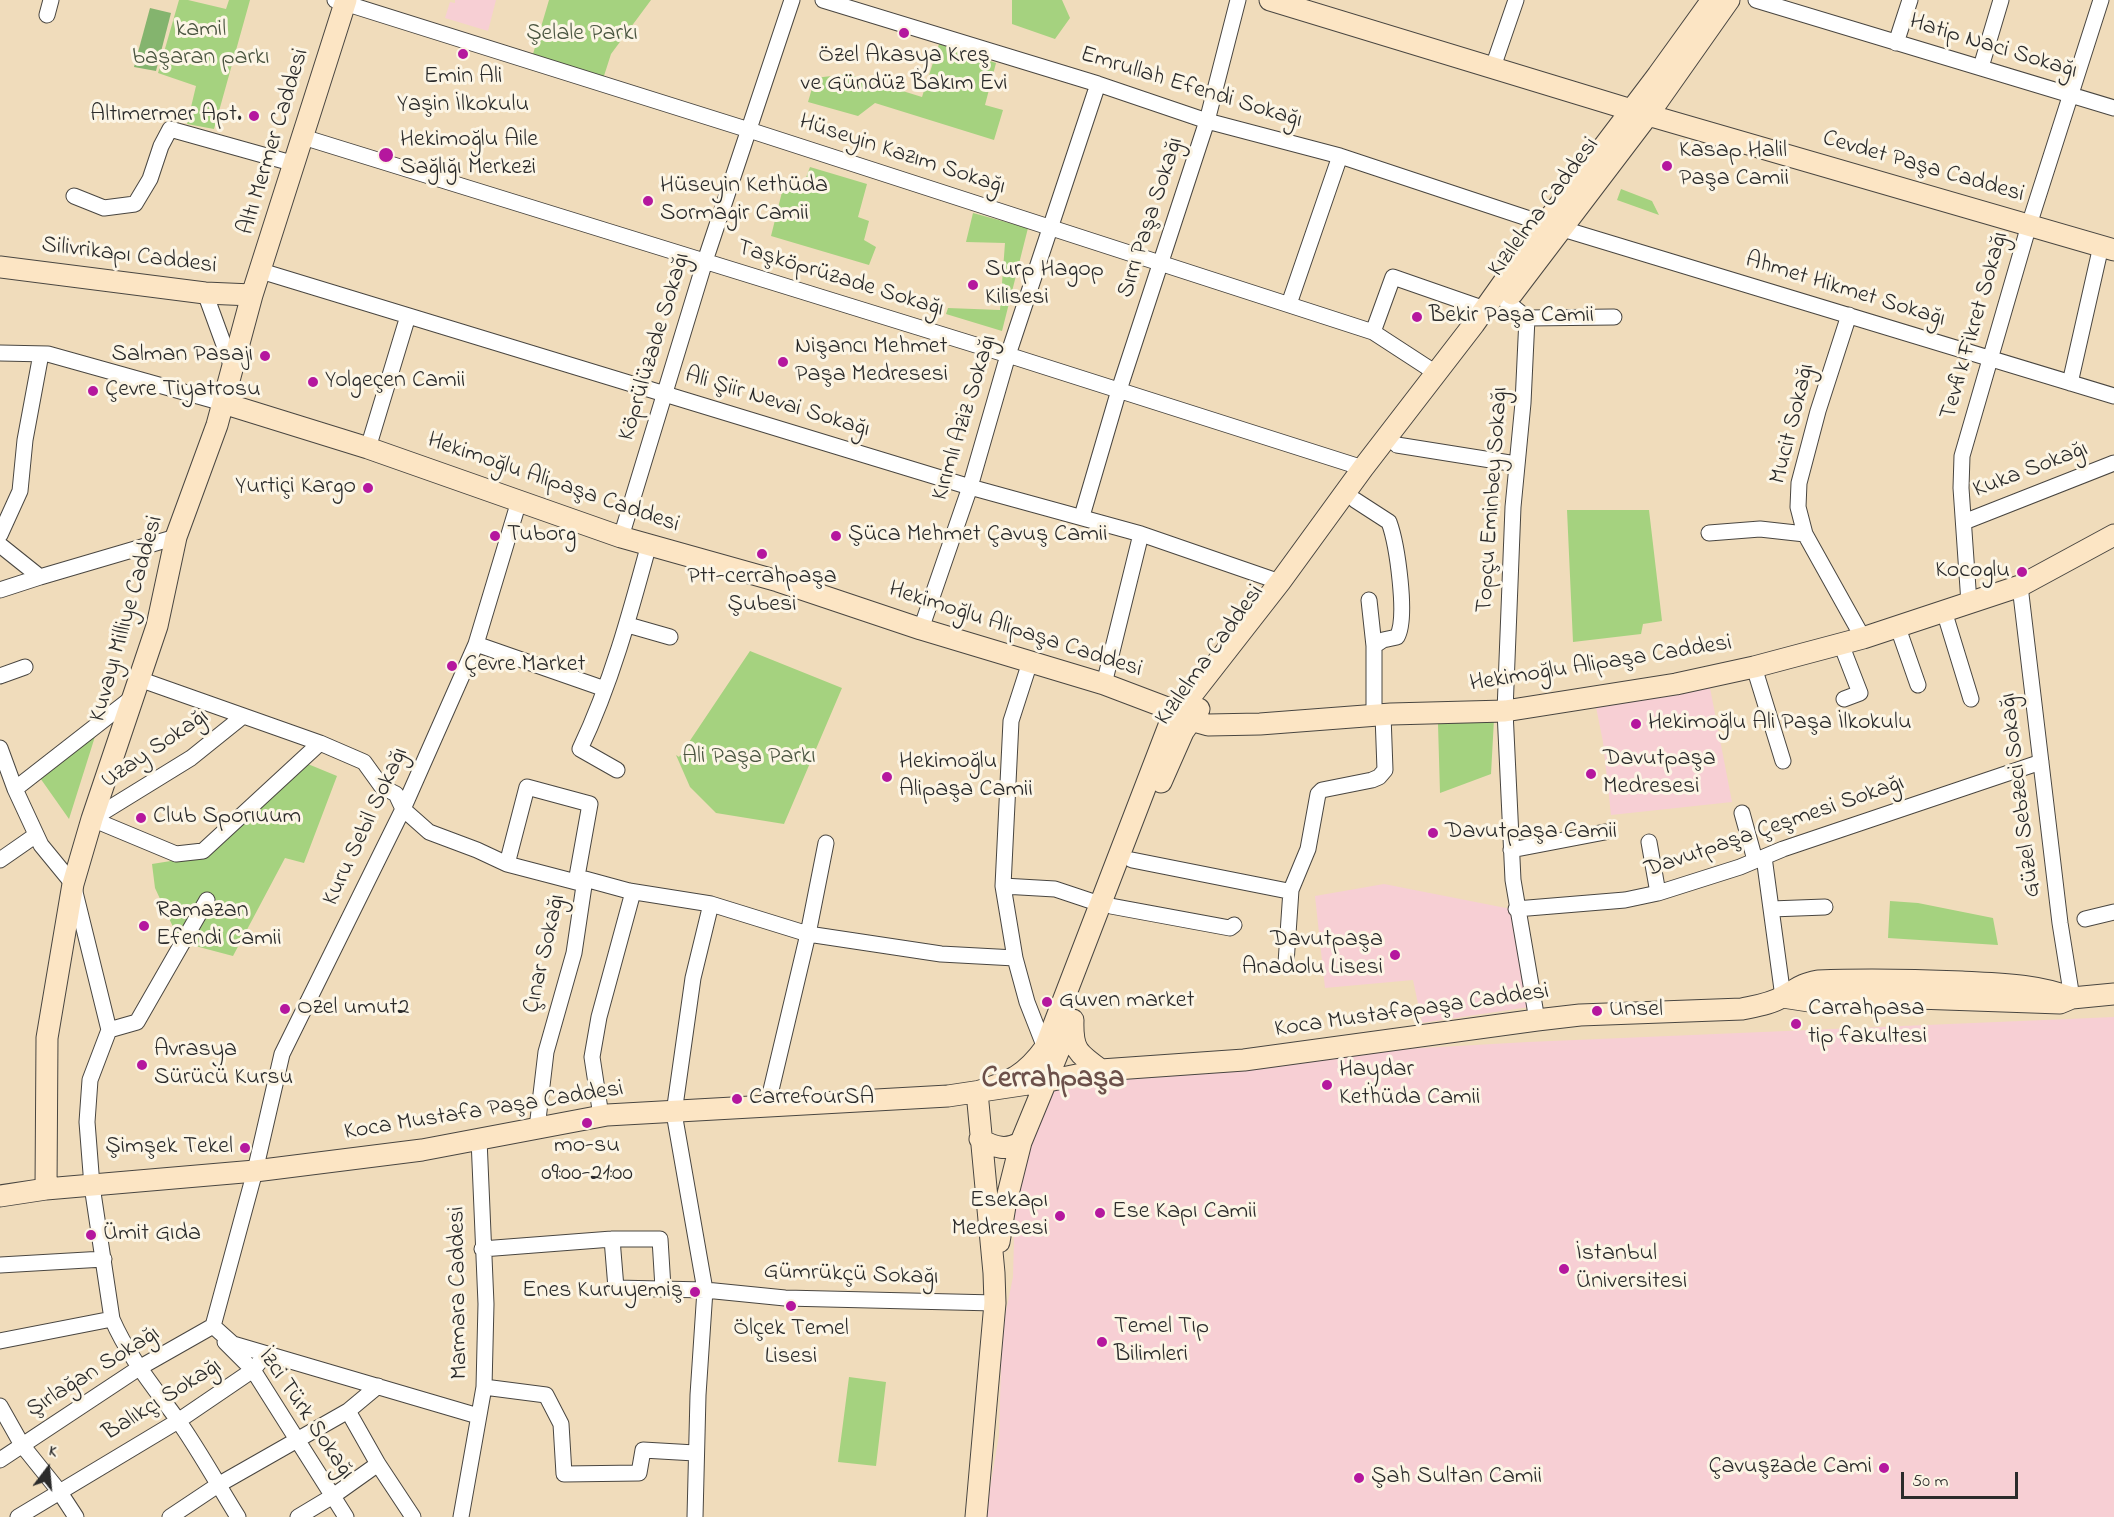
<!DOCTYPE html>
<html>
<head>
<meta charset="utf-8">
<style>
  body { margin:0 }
  #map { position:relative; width:2114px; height:1517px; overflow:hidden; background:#f0dcbb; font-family:"Indie Flower",sans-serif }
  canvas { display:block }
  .north { position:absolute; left:18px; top:1439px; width:60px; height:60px; -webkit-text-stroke:4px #fcf5e5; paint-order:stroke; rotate:16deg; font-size:16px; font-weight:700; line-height:24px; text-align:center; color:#2b2b2b }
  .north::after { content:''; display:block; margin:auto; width:21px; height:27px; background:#2b2b2b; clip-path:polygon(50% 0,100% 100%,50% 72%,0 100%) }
  .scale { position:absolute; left:1901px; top:1472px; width:117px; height:27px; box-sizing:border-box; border:3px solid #2b2b2b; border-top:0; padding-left:8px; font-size:18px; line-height:21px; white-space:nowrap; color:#2b2b2b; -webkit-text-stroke:4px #fcf5e5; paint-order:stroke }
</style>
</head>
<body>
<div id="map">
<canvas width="2114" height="1517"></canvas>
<div class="north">K</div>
<div class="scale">50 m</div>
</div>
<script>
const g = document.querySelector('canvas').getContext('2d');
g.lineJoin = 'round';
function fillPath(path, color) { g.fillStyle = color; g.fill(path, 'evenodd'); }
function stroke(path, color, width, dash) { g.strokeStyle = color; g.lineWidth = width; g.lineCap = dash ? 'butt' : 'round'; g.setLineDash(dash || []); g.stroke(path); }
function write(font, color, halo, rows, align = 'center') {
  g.font = font + ' "Indie Flower",sans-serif'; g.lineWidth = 6; g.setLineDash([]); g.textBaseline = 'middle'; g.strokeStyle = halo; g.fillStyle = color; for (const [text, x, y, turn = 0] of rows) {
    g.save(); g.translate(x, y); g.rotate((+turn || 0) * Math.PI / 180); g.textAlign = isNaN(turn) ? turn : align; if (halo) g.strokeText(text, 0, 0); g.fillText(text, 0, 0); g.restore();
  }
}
const built = new Path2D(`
  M455,0H496L488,31L445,18L450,2L455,3Z
  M1710,688L1732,802L1611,815L1603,742L1596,707Z
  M1384,884L1511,909L1529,1007L1422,1023L1413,980L1325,988L1315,896Z
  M2114,1017V1517H985L999,1435L1002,1330L1013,1277L1015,1197L1028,1137L1051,1084L1332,1053L1528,1042Z`);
const green = new Path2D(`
  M179,0H188L226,9L229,0H250L214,129L187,124L196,86L158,73Z
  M549,0H651L611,54L603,79L533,54Z
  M1012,0H1062L1070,18L1055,39L1012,24Z
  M939,44L996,63L985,105L1003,110L994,140L875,103L858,116L808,102L815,78L848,74L922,97Z
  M810,167L867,184L858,217L869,221L864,240L876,247L869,265L771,236L782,192L801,191Z
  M1621,189L1652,201L1659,215L1617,200Z
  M973,213L1028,228L1002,331L946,314L948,308L1000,310L1005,243L966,242Z
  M1567,510H1649L1662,621L1643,624L1641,634L1573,642Z
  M750,651L842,688L784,824L716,813L690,787L676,755L679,757Z
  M1494,719L1491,774L1440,793L1438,724Z
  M98,727L69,819L38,775Z
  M303,762L337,776L304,863L285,858L233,956L180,942L155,888L152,864L202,856Z
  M1890,901L1918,903L1993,918L1998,945L1888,938Z
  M849,1377L886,1382L876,1466L838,1462Z`);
const forest = new Path2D(`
  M150,8L171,13L156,71L134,67Z`);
const street = new Path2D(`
  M335,0L749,130L1373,332L1436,373
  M823,0L1098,84L1207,121L1340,156L1545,224
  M1756,0L2114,108
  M47,15L51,0
  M1896,43L1910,0
  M1493,67L1516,0
  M1981,67L2001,0
  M303,137L1008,355L1363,468
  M74,196L104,208L135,204L150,179L161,146L170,129L295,164
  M1563,229L2114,396
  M261,271L970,487L1141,534L1280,582
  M205,293L232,367
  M1506,301L1527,318L1523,403L1513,507L1505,711L1513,880L1537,1020
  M1289,304L1340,156
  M1849,315L1818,411L1799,483L1798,507L1805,534L1863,638
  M1527,318L1614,317
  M1373,332L1393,277L1485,309
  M0,353L48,354L223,403
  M2070,383L2101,246
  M1397,445L1516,464
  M368,448L408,316
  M1355,500L1389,522C1397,544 1408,618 1397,637L1383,640L1374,646V716
  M1082,516L1119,390L1207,121L1238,0
  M1964,522L2114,463
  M1709,533L1760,529L1805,534
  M0,535L20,491L25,440L41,354
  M621,537L705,261L792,0
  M0,545L40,577
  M2020,586L2060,923L2072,998
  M0,590L40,577L176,537
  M1369,600L1374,646
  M1969,603L1961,488L1962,456L2029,225L2101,0
  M1944,611L1971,699
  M628,625L670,637
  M1897,625L1918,685
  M921,629L970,487L1008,355L1098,84
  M476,644L605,689
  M1841,644L1860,693L1844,699
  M1030,662L1011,721L1003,886L1015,958L1027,1002L1045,1048
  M1754,667L1783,761
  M0,676L25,667
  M139,679L320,743L364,762L382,787L396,794L403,809L429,832L477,850L507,864L576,882L585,879L574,953L546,1052L537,1128
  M1104,684L1141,534
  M0,748L15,789L41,845L73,884L109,1030L90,1080L87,1122L92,1186L112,1319C128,1356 153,1386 177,1419C199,1450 218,1485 238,1517
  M617,770L580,749C611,684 630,614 649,544
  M15,789L133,697
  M1742,813L1755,860
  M92,819L176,854L203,851L320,743
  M92,819L191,758L242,717
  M1649,842L1658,893
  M1511,850L1605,832
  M1764,857L1783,997
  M0,860L36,835
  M1132,860L1288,891L1291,890L1308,849L1318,794L1322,790L1372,780L1379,777L1385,770L1383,715
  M507,864L527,787L590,804L576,882
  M585,879L629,891L711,904L808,934L941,954L1015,958
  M1003,886L1055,889L1100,904
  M1111,906L1230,928L1234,925
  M1516,909L1625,900L1658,893L1740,867L1783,849L2041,762
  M1771,909L1825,907
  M2085,919L2114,912
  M1286,963L1291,890
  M109,1030L137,1022L207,900
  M767,1107L808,934L826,843
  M601,1116L592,1057L599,1017L633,892
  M612,1239L616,1288L705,1290L785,1298L995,1303
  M482,1249L612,1239H660L663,1288
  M0,1265L104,1259
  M213,1326L255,1171L282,1054L403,809L476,644L519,501
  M213,1326L233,1344L478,1416
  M0,1341L112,1319
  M225,1342L253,1370L346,1517
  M484,1387L546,1395L561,1424L564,1474L639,1473L643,1450L695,1453
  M0,1406L22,1445L59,1491L76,1517
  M348,1411L378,1464L413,1517
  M0,1460L139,1368L213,1326
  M18,1517L178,1421L253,1370L266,1354
  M170,1517L218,1485L348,1411L378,1386
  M298,1517L333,1496L378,1464
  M461,1517L484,1387L486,1304L479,1139
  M695,1517L698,1395L705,1290L674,1113L693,978L711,904`);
const secondary = new Path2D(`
  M1270,0L1648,115L2114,250
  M0,267L205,293L252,295
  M1512,294L1648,115L1729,0
  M223,403L368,448L621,537L778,581L921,629L1104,684L1170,709L1190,720L1208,725L1260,724L1391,714L1505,711L1676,684L1754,667L1863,638L2020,586L2114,535
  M1161,782L1183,732L1199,709
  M1783,997L1809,1001L1917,998L2060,1003L2072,998L2114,994
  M1073,1020C1072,1049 1077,1053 1101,1070
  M980,1139C995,1148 1007,1151 1021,1142
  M46,1189L47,1038L73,884L92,819L157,626L176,537L217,425L252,295L346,0
  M0,1196L46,1189L255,1171L422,1150L607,1115L948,1096L1048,1081L1101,1070L1244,1060L1537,1020L1580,1015L1742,1009C1756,1006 1771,1004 1784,996C1799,988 1799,985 1818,981C1866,979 1914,980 1962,982C2000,984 2036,984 2072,998
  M999,1242L1005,1206L1021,1142L1066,1033
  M976,1517L995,1303L994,1273L977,1092C1010,1081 1024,1077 1045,1048L1170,723L1280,582L1363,468L1474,324L1545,224L1658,75L1712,0`);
const markers = [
  [904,33,6,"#b5179e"],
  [463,54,6,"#b5179e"],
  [254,116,6,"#b5179e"],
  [386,155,8,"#b5179e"],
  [1667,166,6,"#b5179e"],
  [648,201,6,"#b5179e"],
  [973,285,6,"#b5179e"],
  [1417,317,6,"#b5179e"],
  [265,356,6,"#b5179e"],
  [783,362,6,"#b5179e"],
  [313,382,6,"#b5179e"],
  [93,391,6,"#b5179e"],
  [368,488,6,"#b5179e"],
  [495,536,6,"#b5179e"],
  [836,536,6,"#b5179e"],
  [762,554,6,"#b5179e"],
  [2022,572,6,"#b5179e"],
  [452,666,6,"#b5179e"],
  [1636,724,6,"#b5179e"],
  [1591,774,6,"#b5179e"],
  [887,777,6,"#b5179e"],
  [141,818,6,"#b5179e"],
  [1433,833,6,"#b5179e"],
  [144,926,6,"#b5179e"],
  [1395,955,6,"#b5179e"],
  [1047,1002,6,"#b5179e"],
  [285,1009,6,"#b5179e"],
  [1597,1011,6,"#b5179e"],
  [1796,1024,6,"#b5179e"],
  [142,1065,6,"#b5179e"],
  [1327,1085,6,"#b5179e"],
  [737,1099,6,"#b5179e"],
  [587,1123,6,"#b5179e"],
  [245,1148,6,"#b5179e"],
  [1100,1213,6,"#b5179e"],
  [1060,1216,6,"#b5179e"],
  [91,1235,6,"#b5179e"],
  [1564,1269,6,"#b5179e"],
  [695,1292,6,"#b5179e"],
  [791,1306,6,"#b5179e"],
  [1102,1342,6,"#b5179e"],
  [1884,1468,6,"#b5179e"],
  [1359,1478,6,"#b5179e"]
];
const parkNames = [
  ["kamil",201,31],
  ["başaran parkı",201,59],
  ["Şelale Parkı",582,35],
  ["Ali Paşa Parkı",749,758]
];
const streetNames = [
  ["Hatip Naci Sokağı",1993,48,17],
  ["Emrullah Efendi Sokağı",1191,89,17],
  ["Altı Mermer Caddesi",275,142,-73],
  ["Hüseyin Kazım Sokağı",902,156,18],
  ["Cevdet Paşa Caddesi",1923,168,16],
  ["Kızılelma Caddesi",1545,208,-53],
  ["Sırrı Paşa Sokağı",1152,218,-72],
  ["Silivrikapı Caddesi",129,257,7],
  ["Taşköprüzade Sokağı",840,280,17],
  ["Ahmet Hikmet Sokağı",1845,291,17],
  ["Tevfik Fikret Sokağı",1976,326,-74],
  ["Köprülüzade Sokağı",656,347,-73],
  ["Ali Şiir Nevai Sokağı",777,404,17],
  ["Kırımlı Aziz Sokağı",966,418,-73],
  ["Mucit Sokağı",1794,424,-76],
  ["Kuka Sokağı",2031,471,-21],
  ["Hekimoğlu Alipaşa Caddesi",553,484,19],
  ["Topçu Eminbey Sokağı",1494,500,-86],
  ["Kuvayı Milliye Caddesi",128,619,-74],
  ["Hekimoğlu Alipaşa Caddesi",1015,631,18],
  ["Kızılelma Caddesi",1211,656,-54],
  ["Hekimoğlu Alipaşa Caddesi",1601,665,-9],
  ["Uzay Sokağı",156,750,-34],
  ["Güzel Sebzeci Sokağı",2022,795,-97],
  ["Kuru Sebil Sokağı",367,827,-65],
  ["Davutpaşa Çeşmesi Sokağı",1775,828,-19],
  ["Çınar Sokağı",546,954,-77],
  ["Koca Mustafapaşa Caddesi",1412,1012,-8],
  ["Koca Mustafa Paşa Caddesi",484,1112,-9],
  ["Gümrükçü Sokağı",851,1276,2],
  ["Marmara Caddesi",460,1293,-91],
  ["Şırlağan Sokağı",94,1373,-32],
  ["Balıkçı Sokağı",163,1401,-32],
  ["İzci Türk Sokağı",305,1415,56]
];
const poiNames = [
  ["Özel Akasya Kreş",904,57,"center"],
  ["ve Gündüz Bakım Evi",904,85,"center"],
  ["Emin Ali",463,78,"center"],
  ["Yaşin İlkokulu",463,106,"center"],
  ["Altımermer Apt.",242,116,"right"],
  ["Hekimoğlu Aile",400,141],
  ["Sağlığı Merkezi",400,169],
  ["Kasap Halil",1679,152],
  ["Paşa Camii",1679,180],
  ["Hüseyin Kethüda",660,187],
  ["Sormagir Camii",660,215],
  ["Surp Hagop",985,271],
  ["Kilisesi",985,299],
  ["Bekir Paşa Camii",1429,317],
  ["Nişancı Mehmet",795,348],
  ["Paşa Medresesi",795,376],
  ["Salman Pasajı",253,356,"right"],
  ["Yolgeçen Camii",325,382],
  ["Çevre Tiyatrosu",105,391],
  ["Yurtiçi Kargo",356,488,"right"],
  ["Tuborg",507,536],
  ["Şüca Mehmet Çavuş Camii",848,536],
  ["Kocoglu",2010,572,"right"],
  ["Ptt-cerrahpaşa",762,578,"center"],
  ["Şubesi",762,606,"center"],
  ["Çevre Market",464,666],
  ["Hekimoğlu Ali Paşa İlkokulu",1648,724],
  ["Davutpaşa",1603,760],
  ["Medresesi",1603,788],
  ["Hekimoğlu",899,763],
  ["Alipaşa Camii",899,791],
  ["Club Sporıuum",153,818],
  ["Davutpaşa Camii",1445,833],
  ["Ramazan",156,912],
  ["Efendi Camii",156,940],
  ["Davutpaşa",1383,941,"right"],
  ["Anadolu Lisesi",1383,969,"right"],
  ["Guven market",1059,1002],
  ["Ozel umut2",297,1009],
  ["Carrahpasa",1808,1010],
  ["tip fakultesi",1808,1038],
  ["Unsel",1609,1011],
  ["Avrasya",154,1051],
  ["Sürücü Kursu",154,1079],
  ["Haydar",1339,1071],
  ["Kethüda Camii",1339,1099],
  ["CarrefourSA",749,1099],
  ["mo-su",587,1147,"center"],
  ["09:00-21:00",587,1175,"center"],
  ["Şimşek Tekel",233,1148,"right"],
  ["Esekapı",1048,1202,"right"],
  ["Medresesi",1048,1230,"right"],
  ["Ese Kapı Camii",1112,1213],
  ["Ümit Gıda",103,1235],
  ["İstanbul",1576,1255],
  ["Üniversitesi",1576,1283],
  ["Enes Kuruyemiş",683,1292,"right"],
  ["Temel Tıp",1114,1328],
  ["Bilimleri",1114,1356],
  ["Ölçek Temel",791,1330,"center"],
  ["Lisesi",791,1358,"center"],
  ["Çavuşzade Cami",1872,1468,"right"],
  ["Şah Sultan Camii",1371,1478]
];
const districtNames = [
  ["Cerrahpaşa",1053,1081]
];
fillPath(built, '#f7cfd4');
fillPath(green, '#a5d27f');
fillPath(forest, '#84b46e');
stroke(street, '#494641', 17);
stroke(secondary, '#494641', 23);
stroke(street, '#fff', 15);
stroke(secondary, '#fce5c4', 21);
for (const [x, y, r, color] of markers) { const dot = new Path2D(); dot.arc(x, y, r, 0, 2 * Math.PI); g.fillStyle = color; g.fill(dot); stroke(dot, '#fcf5e5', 2); }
write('24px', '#4a5540', '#fcf5e5', parkNames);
write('24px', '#2b2b2b', '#fcf5e5', streetNames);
write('24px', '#2b2b2b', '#fcf5e5', poiNames, 'left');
write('bold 30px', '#6c504a', '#fcf5e5', districtNames);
</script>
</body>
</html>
